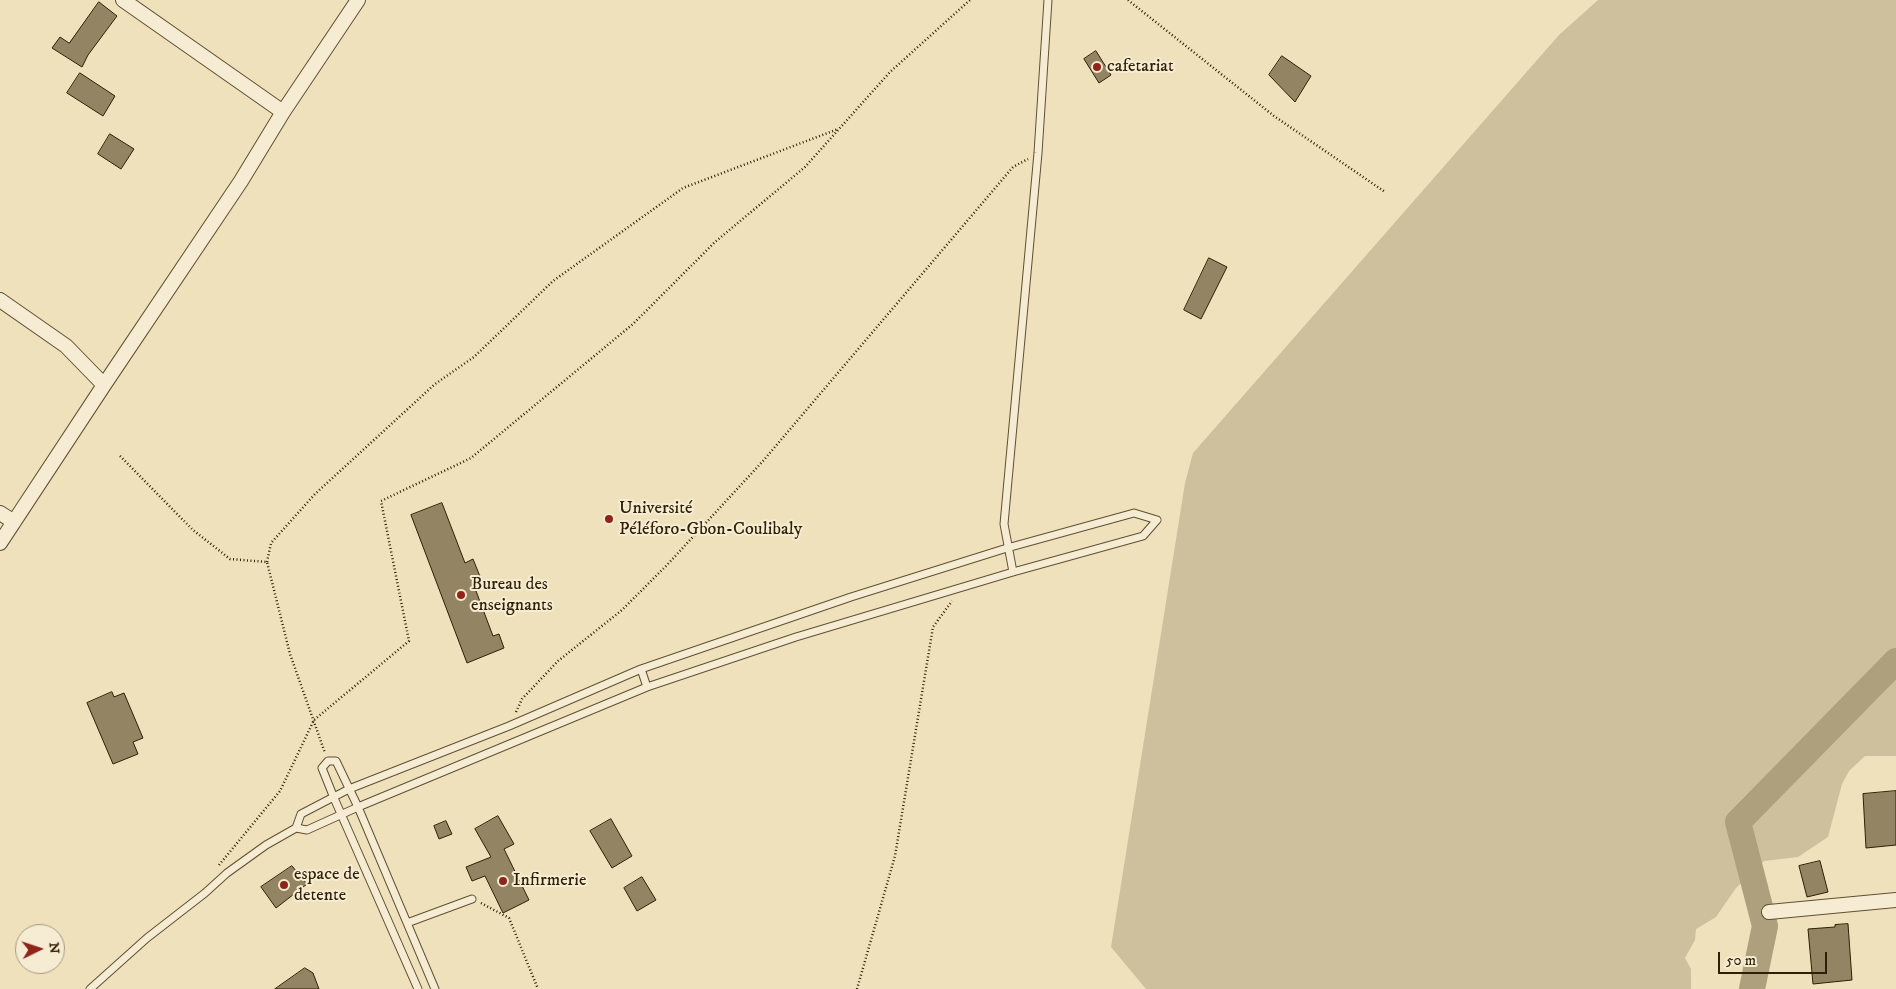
<!DOCTYPE html>
<html>
<head>
<meta charset="utf-8">
<style>
  body { margin:0 }
  #map { position:relative; width:1896px; height:989px; overflow:hidden; background:#efe1bb; font-family:"IM FELL DW Pica",serif }
  canvas { display:block }
  .north { position:absolute; left:15px; top:924px; width:50px; height:50px; box-sizing:border-box; background:#f5ecd3; border:1px solid #a69a81; border-radius:50%; rotate:86deg; font-size:14px; font-weight:700; line-height:20px; text-align:center; color:#2f1f05 }
  .north::after { content:''; display:block; margin:auto; width:18px; height:22px; background:#8f2418; clip-path:polygon(50% 0,100% 100%,50% 72%,0 100%) }
  .scale { position:absolute; left:1718px; top:952px; width:109px; height:22px; box-sizing:border-box; border:2px solid #2f1f05; border-top:0; padding-left:6px; font-size:15px; line-height:18px; white-space:nowrap; color:#2f1f05; -webkit-text-stroke:4px #f5ecd3; paint-order:stroke }
</style>
</head>
<body>
<div id="map">
<canvas width="1896" height="989"></canvas>
<div class="north">N</div>
<div class="scale">50 m</div>
</div>
<script>
const g = document.querySelector('canvas').getContext('2d');
g.lineJoin = 'round';
function fillPath(path, color) { g.fillStyle = color; g.fill(path, 'evenodd'); }
function stroke(path, color, width, dash) { g.strokeStyle = color; g.lineWidth = width; g.lineCap = dash ? 'butt' : 'round'; g.setLineDash(dash || []); g.stroke(path); }
function write(font, color, halo, rows, align = 'center') {
  g.font = font + ' "IM FELL DW Pica",serif'; g.lineWidth = 4; g.setLineDash([]); g.textBaseline = 'middle'; g.strokeStyle = halo; g.fillStyle = color; for (const [text, x, y, turn = 0] of rows) {
    g.save(); g.translate(x, y); g.rotate((+turn || 0) * Math.PI / 180); g.textAlign = isNaN(turn) ? turn : align; if (halo) g.strokeText(text, 0, 0); g.fillText(text, 0, 0); g.restore();
  }
}
const green = new Path2D(`
  M1598,0H1896V756H1865L1849,771L1842,784L1828,837L1798,857L1764,861L1736,888L1716,917L1696,929L1695,940L1685,958L1691,969V989H1146L1111,947L1185,483L1193,453L1559,35Z`);
const river = new Path2D(`
  M1752,989L1765,926L1738,822L1896,661`);
const building = new Path2D(`
  M99,2L117,16L88,55L82,67L52,48L60,37L69,43Z
  M1096,51L1111,75L1099,83L1084,59Z
  M1282,56L1311,76L1295,102L1269,75Z
  M80,73L115,96L103,116L67,93Z
  M110,134L134,149L121,169L98,154Z
  M1209,258L1227,267L1201,319L1184,310Z
  M442,503L465,563L473,559L481,579L473,583L493,636L499,634L504,648L467,663L411,515Z
  M112,692L114,697L124,693L143,738L133,742L138,754L113,764L87,703Z
  M1896,791V845L1866,848L1863,794Z
  M498,816L514,844L504,849L529,900L503,913L485,876L472,881L466,867L491,857L475,829Z
  M611,819L632,856L612,868L590,831Z
  M446,821L452,834L439,839L434,826Z
  M1820,861L1828,892L1807,897L1799,866Z
  M292,866L307,884L276,908L261,887Z
  M642,877L656,900L637,911L624,888Z
  M1848,924L1852,980L1813,984L1808,929L1835,927V925Z
  M305,968L313,973L319,989H275Z`);
const path = new Path2D(`
  M1128,0L1274,116L1385,192
  M120,456L193,530L230,559L267,562L290,654L325,753
  M267,562L271,543L315,494L435,384L474,357L553,281L683,188L838,129
  M516,712L522,699L558,661L622,610L667,565L763,461L1013,167L1028,159
  M219,865L280,791L314,720L409,641L381,501L471,458L633,324L715,242L805,167L890,72L970,0
  M481,903L509,918L538,989
  M857,989L895,856L933,627L952,601`);
const service = new Path2D(`
  M1013,572L1004,524L1038,153L1048,0
  M641,669L647,687
  M407,923L472,899
  M90,989L147,938L205,893L227,873L266,845L296,828L307,830L358,807L647,687L796,637L1013,572L1143,536L1157,520L1134,513L1007,548L851,597L641,669L509,726L349,789L301,814L296,828
  M418,989L334,798L322,768L328,761H336L358,807L435,989`);
const minor = new Path2D(`
  M123,0L283,112
  M0,300L66,346L104,385
  M0,513L14,522
  M0,543L104,385L241,181L283,112L358,0
  M1769,912L1896,900`);
const markers = [
  [1097,67,5,"#8f2418"],
  [609,519,5,"#8f2418"],
  [461,595,5,"#8f2418"],
  [503,881,5,"#8f2418"],
  [284,885,5,"#8f2418"]
];
const poiNames = [
  ["cafetariat",1107,67],
  ["Université",619,509],
  ["Péléforo-Gbon-Coulibaly",619,530],
  ["Bureau des",471,585],
  ["enseignants",471,606],
  ["espace de",294,875],
  ["detente",294,896],
  ["Infirmerie",513,881]
];
fillPath(green, '#cec09c');
stroke(river, '#ae9f7d', 26);
fillPath(building, '#938464');
stroke(building, '#2f1f05', 1);
stroke(service, '#5f5032', 9);
stroke(minor, '#5f5032', 16);
stroke(path, '#2f1f05', 2.5, [1, 2.5]);
stroke(service, '#f5ecd3', 7);
stroke(minor, '#f5ecd3', 14);
for (const [x, y, r, color] of markers) { const dot = new Path2D(); dot.arc(x, y, r, 0, 2 * Math.PI); g.fillStyle = color; g.fill(dot); stroke(dot, '#f5ecd3', 2); }
write('18px', '#2f1f05', '#f5ecd3', poiNames, 'left');
</script>
</body>
</html>
